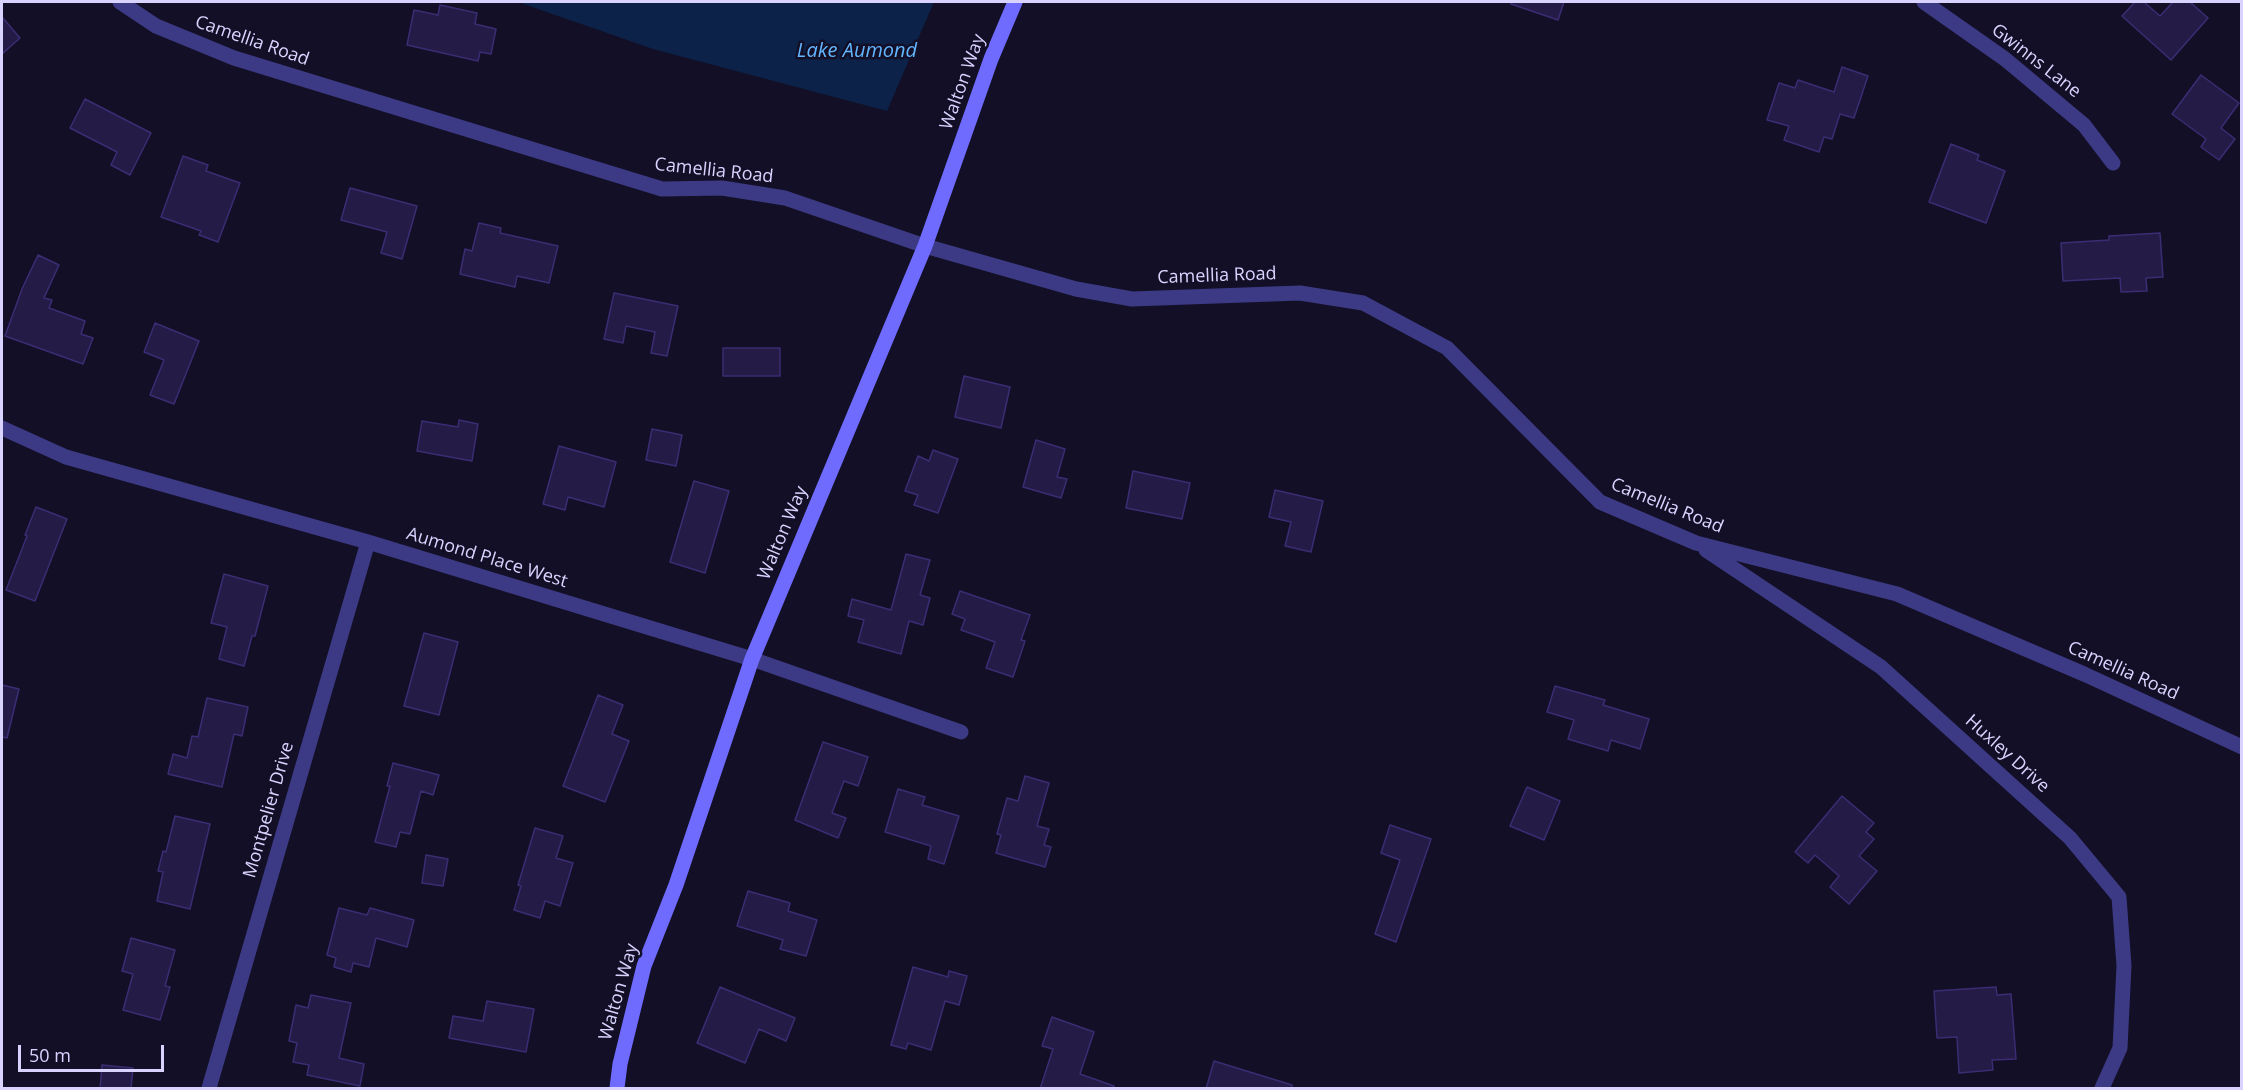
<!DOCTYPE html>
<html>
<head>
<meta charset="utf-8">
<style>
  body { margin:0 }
  #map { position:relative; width:2243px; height:1090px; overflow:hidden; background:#130f26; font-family:"Open Sans",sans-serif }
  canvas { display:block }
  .frame { position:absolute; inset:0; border:3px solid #d9d4ff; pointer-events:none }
  .scale { position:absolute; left:18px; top:1045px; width:146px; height:27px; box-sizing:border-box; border:3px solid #d9d4ff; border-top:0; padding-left:8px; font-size:18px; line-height:21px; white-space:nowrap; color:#d9d4ff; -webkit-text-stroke:4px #130f26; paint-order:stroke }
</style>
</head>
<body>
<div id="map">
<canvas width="2243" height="1090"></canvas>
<div class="frame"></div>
<div class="scale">50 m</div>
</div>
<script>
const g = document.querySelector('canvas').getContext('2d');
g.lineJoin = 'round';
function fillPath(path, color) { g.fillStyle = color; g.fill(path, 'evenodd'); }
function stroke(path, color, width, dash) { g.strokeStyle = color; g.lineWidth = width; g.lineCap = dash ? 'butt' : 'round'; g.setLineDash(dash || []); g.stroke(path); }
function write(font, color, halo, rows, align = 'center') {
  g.font = font + ' "Open Sans",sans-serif'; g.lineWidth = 5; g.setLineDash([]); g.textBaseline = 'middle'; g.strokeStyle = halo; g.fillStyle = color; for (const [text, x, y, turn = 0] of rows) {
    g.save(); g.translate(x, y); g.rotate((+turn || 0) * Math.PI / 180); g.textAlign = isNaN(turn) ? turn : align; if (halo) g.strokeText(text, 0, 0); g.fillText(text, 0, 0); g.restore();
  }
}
const water = new Path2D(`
  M518,2H934L887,111L653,49Z`);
const building = new Path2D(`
  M1511,2H1564L1558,20L1511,4Z
  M2135,2H2144L2160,16L2173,2H2190L2208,18L2171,60L2122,16Z
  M440,5L477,13L475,24L496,29L491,54L480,52L478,61L407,45L414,10L438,15Z
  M2,17L20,38L2,54Z
  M1842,67L1868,76L1854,118L1840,114L1832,139L1824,137L1819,152L1784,140L1789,126L1767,120L1779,83L1795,88L1798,80L1834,92Z
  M2201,75L2239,103L2221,128L2235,139L2219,160L2201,147L2206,139L2172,114Z
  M85,99L151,133L130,175L111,165L117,152L70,128Z
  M1951,144L1979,155L1977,160L2005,171L1986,223L1929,202Z
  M183,156L208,165L206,171L240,183L218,242L199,235L201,231L161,217Z
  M350,188L417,206L402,259L381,253L387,232L341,220Z
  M479,223L501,228L500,233L558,246L549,283L517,276L515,287L460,274L465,249L472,251Z
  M2160,233L2163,277L2146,278L2147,291L2121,292L2120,278L2063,281L2061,243L2109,240V236Z
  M38,255L59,265L44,298L52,300L49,308L85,321L81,334L93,338L83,364L5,336L22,289Z
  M614,293L678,306L667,356L651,353L655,332L626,326L623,343L604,339Z
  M155,323L199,341L174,404L150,395L164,360L144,352Z
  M723,348H780V376H723Z
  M964,376L1010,387L1001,428L955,417Z
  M459,420L478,424L472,461L417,451L422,421L458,427Z
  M652,429L682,435L676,466L646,460Z
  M1036,440L1065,449L1057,477L1067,479L1061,498L1023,487Z
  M559,446L616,462L604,507L568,497L565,510L543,504Z
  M933,450L958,459L938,513L914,505L918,495L905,491L918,456L929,461Z
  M1133,471L1190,483L1182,519L1126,508Z
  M694,481L729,491L705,573L670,562Z
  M1275,490L1323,501L1311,552L1285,546L1291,522L1269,517Z
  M36,507L67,519L35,601L6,590L27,536L25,535Z
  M906,554L930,560L920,595L930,598L923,625L909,621L901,654L858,642L864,620L848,616L852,599L891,610Z
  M224,574L268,586L255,636H252L244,666L219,659L227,627L211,623Z
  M960,591L1030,615L1021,640L1025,641L1013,677L986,668L995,642L961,630L965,619L952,614Z
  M424,633L458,642L439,715L404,706Z
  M2,685L19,689L7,738L2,737Z
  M1555,686L1605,700L1603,705L1649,719L1640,749L1611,740L1608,751L1568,739L1574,720L1547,712Z
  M598,695L623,705L612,734L629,741L605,802L563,786Z
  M207,698L248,707L242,736L234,734L222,787L168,774L173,754L187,758L192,736L198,737Z
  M823,742L868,757L858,786L844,781L832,813L846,818L838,838L795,820Z
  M393,763L439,775L433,795L421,791L410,834L400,832L396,847L375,842L390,786H387Z
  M1025,776L1049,783L1037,826L1049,829L1044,845L1051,847L1045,867L996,853L1001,835L997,834L1007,798L1018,801Z
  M1527,787L1560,801L1544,840L1510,826Z
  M898,789L925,797L922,805L959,816L944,864L928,859L931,846L885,832Z
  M1842,796L1874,823L1866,832L1874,839L1859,856L1877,871L1849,904L1830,887L1839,876L1815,855L1808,863L1795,852Z
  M175,816L210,824L190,909L157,901L163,872L158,871L163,851L166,852Z
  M1390,825L1431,839L1396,942L1375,934L1400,860L1381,853Z
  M535,828L563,836L556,858L573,863L560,906L545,901L540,918L514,910L521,886L518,885Z
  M426,855L448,859L443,886L422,883Z
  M748,891L790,903L788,911L817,920L806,956L780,949L783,940L737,926Z
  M339,908L367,915L370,908L414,920L407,947L376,938L369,967L353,963L351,972L334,967L336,958L327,955Z
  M131,938L175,950L165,986L170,987L160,1020L123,1010L133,974L122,971Z
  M913,967L948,977L949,971L967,976L959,1005L945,1001L931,1050L908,1043L906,1049L891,1045Z
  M720,987L795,1018L786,1041L759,1029L745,1063L697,1043Z
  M1996,987L1997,995L2011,994L2016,1059L1992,1060L1993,1070L1959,1073L1957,1037L1937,1038L1934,991Z
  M311,995L351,1003L339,1058L364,1064L360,1086L307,1075L309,1065L293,1062L297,1043L289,1041L296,1005L308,1008Z
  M487,1001L534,1009L526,1052L449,1038L453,1016L483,1021Z
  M1052,1017L1094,1032L1080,1074L1114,1086L1113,1089H1040L1053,1049L1042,1046Z
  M1214,1061L1292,1085V1089H1206Z
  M102,1065L133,1068L131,1089H100Z`);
const minor = new Path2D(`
  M120,2L156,26L234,58L662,189L722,188L785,198L925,246L1076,289L1132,299L1300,293L1363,303L1447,348L1600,502L1696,543L1897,594L2084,674L2242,747
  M1924,2L2005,59L2084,125L2113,163
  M2,428L66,457L368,542L752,659L961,732
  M1706,550L1881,667L2070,838L2119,897L2124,966L2120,1048L2102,1088
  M209,1088L368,542`);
const secondary = new Path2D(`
  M617,1088L620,1064L644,966L676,885L752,659L925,246L991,59L1015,2`);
const streetNames = [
  ["Camellia Road",252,41,19],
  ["Gwinns Lane",2036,61,38],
  ["Walton Way",963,82,-70],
  ["Camellia Road",714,171,6],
  ["Camellia Road",1217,276,-2],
  ["Camellia Road",1667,506,22],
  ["Walton Way",783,533,-67],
  ["Aumond Place West",487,558,17],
  ["Camellia Road",2123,671,24],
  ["Huxley Drive",2007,754,42],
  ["Montpelier Drive",269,810,-74],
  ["Walton Way",619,992,-74]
];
const waterNames = [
  ["Lake Aumond",857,51]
];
fillPath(water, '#0c2248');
fillPath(building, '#241b47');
stroke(building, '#3b2d73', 1.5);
stroke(minor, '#3d3a85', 15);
stroke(secondary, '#6f6bff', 15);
write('18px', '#d9d4ff', '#130f26', streetNames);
write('italic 20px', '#62b6ff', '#130f26', waterNames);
</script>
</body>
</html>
